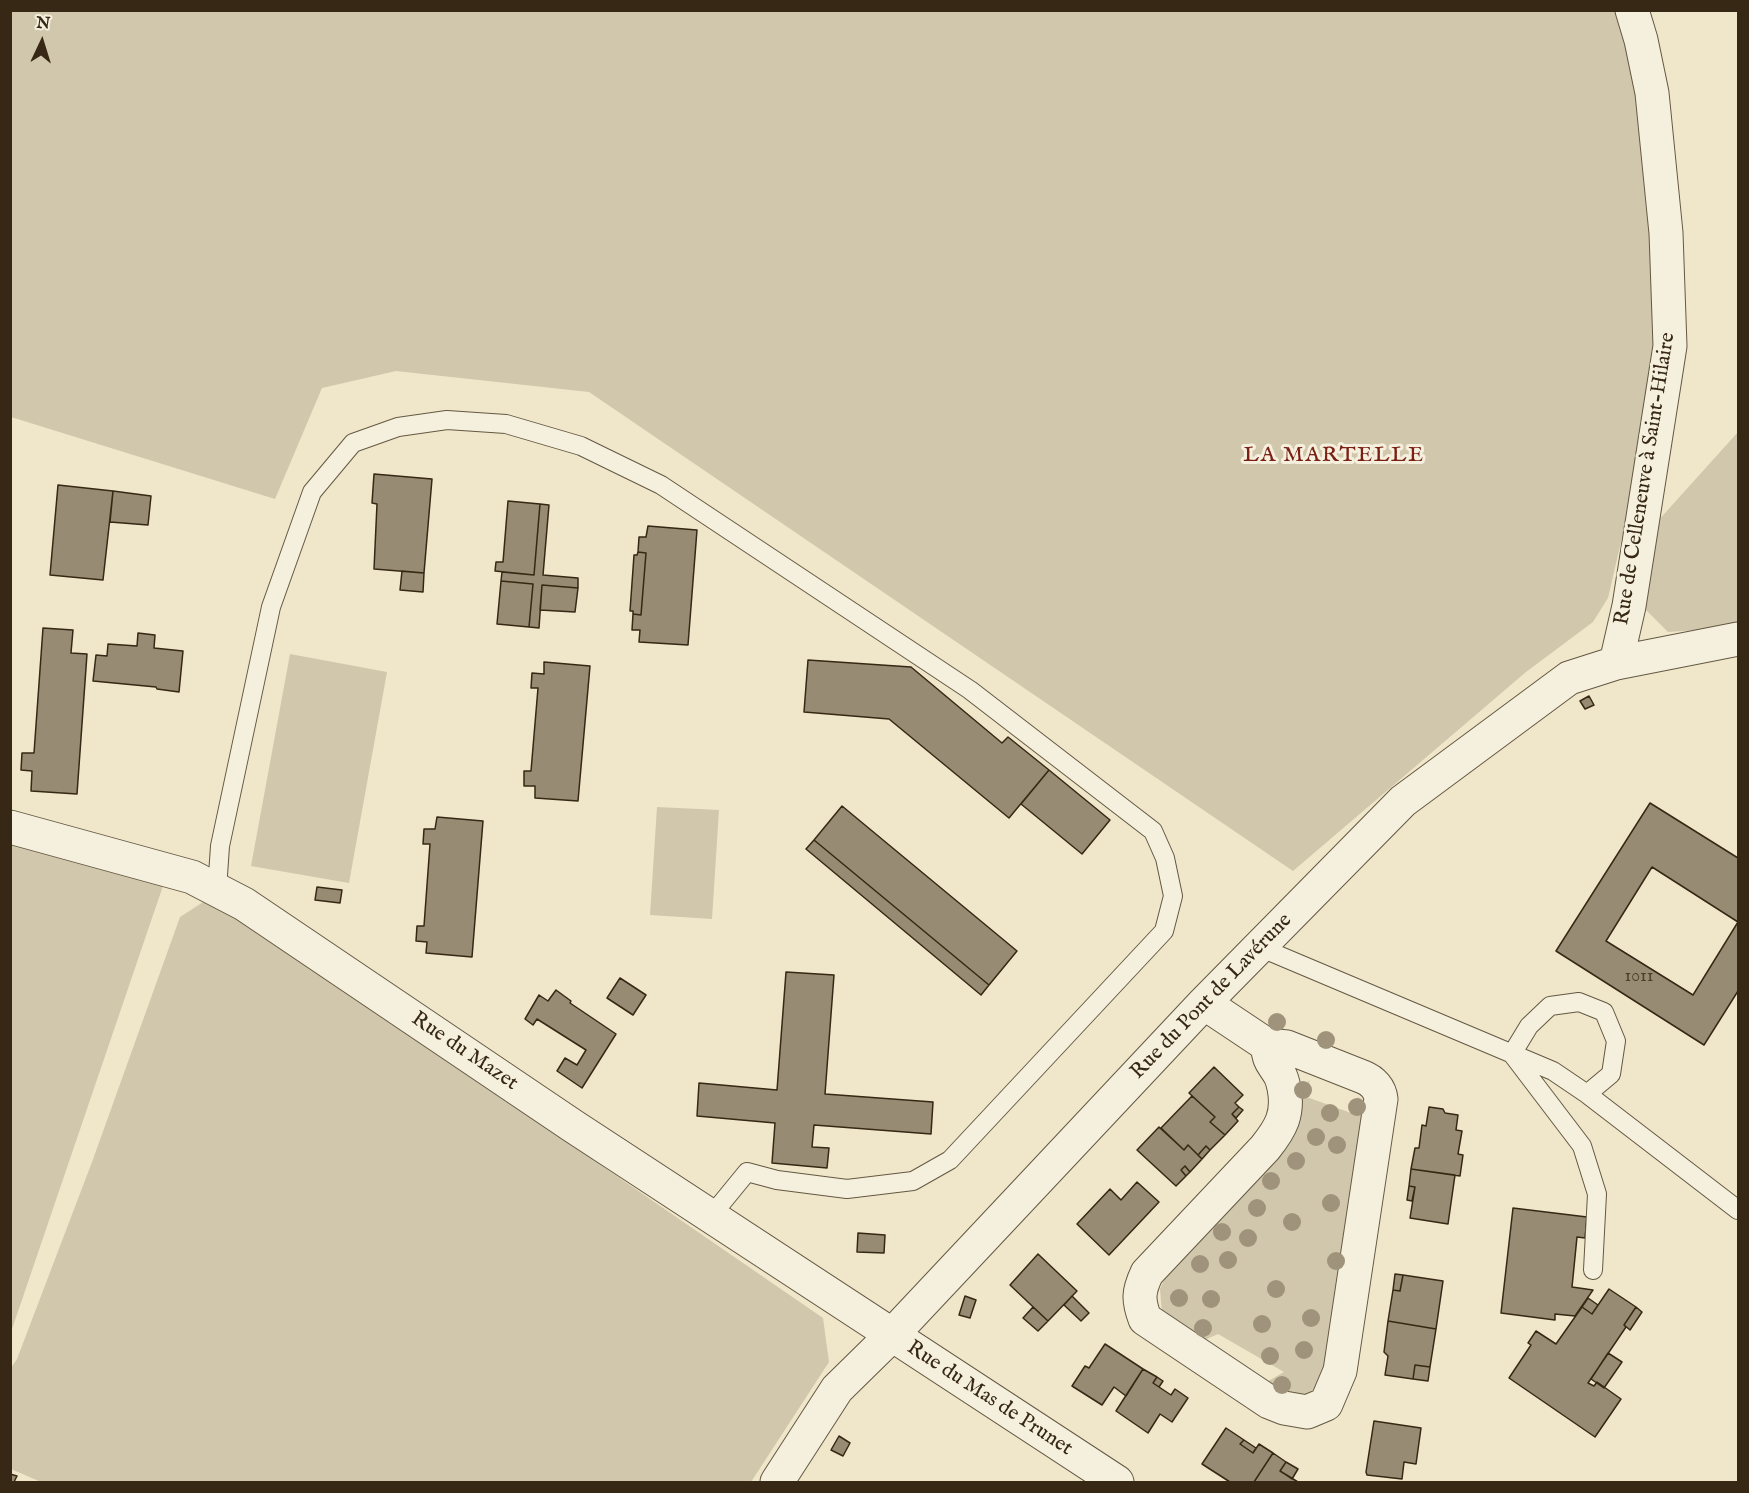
<!DOCTYPE html>
<html>
<head>
<meta charset="utf-8">
<style>
  body { margin:0 }
  #map { position:relative; width:1749px; height:1493px; overflow:hidden; background:#f0e7cb; font-family:"IM FELL English",serif }
  canvas { display:block }
  .frame { position:absolute; inset:0; border:12px solid #362814; pointer-events:none }
  .north { position:absolute; left:12px; top:12px; width:60px; height:60px; -webkit-text-stroke:4px #f5efdd; paint-order:stroke; rotate:4deg; font-size:16px; font-weight:700; line-height:24px; text-align:center; color:#362814 }
  .north::after { content:''; display:block; margin:auto; width:21px; height:27px; background:#362814; clip-path:polygon(50% 0,100% 100%,50% 72%,0 100%) }
</style>
</head>
<body>
<div id="map">
<canvas width="1749" height="1493"></canvas>
<div class="frame"></div>
<div class="north">N</div>
</div>
<script>
const g = document.querySelector('canvas').getContext('2d');
g.lineJoin = 'round';
function fillPath(path, color) { g.fillStyle = color; g.fill(path, 'evenodd'); }
function stroke(path, color, width, dash) { g.strokeStyle = color; g.lineWidth = width; g.lineCap = dash ? 'butt' : 'round'; g.setLineDash(dash || []); g.stroke(path); }
function write(font, color, halo, rows, align = 'center') {
  g.font = font + ' "IM FELL English",serif'; g.lineWidth = 6; g.setLineDash([]); g.textBaseline = 'middle'; g.strokeStyle = halo; g.fillStyle = color; for (const [text, x, y, turn = 0] of rows) {
    g.save(); g.translate(x, y); g.rotate((+turn || 0) * Math.PI / 180); g.textAlign = isNaN(turn) ? turn : align; if (halo) g.strokeText(text, 0, 0); g.fillText(text, 0, 0); g.restore();
  }
}
const green = new Path2D(`
  M10,11H1621L1640,95L1658,350L1645,438L1608,598L1593,622L1526,672L1293,871L589,392L396,371L322,388L275,499L11,417Z
  M1738,432V623L1714,629L1668,632L1637,601L1647,533Z
  M290,654L387,672L349,883L251,866Z
  M657,807L719,810L712,919L650,915Z
  M11,837L165,880L11,1332Z
  M211,897L823,1318L829,1362L751,1482H41L11,1469V1368L17,1359L92,1162L180,917Z
  M1310,1080L1304,1096L1351,1113L1358,1097L1365,1102L1324,1373C1311,1405 1289,1395 1265,1383L1284,1372L1218,1334L1200,1342L1162,1313L1160,1289L1167,1273L1286,1149L1297,1127L1303,1086Z`);
const building = new Path2D(`
  M374,474L432,479L424,573L374,569L377,504L372,503Z
  M58,485L113,491L103,580L50,575Z
  M113,491L151,496L148,525L110,522Z
  M508,501L540,504L534,575L495,571L496,562H503Z
  M540,504L549,505L543,575L578,578V588L542,585L539,628L529,627L533,584L501,581L502,572L534,575Z
  M648,526L697,530L688,645L639,642L640,630H632L633,614L641,615L646,553L638,552L639,537H646Z
  M638,552L646,553L641,615L633,614V611H630L634,555H637Z
  M402,571L424,573L423,592L400,590Z
  M501,581L533,584L529,627L497,624Z
  M542,585L578,588L575,612L540,610Z
  M43,628L73,630L71,653L87,654L77,794L31,791L32,771L21,770L22,753H34Z
  M138,633L155,635L154,648L183,651L179,692L157,689L156,687L93,681L96,655L107,656L108,644L137,646Z
  M808,660L911,667L1002,743L1008,737L1049,770L1009,818L889,719L804,712Z
  M544,662L590,666L578,801L535,798V786H524V771H531L538,688H531L532,673L544,674Z
  M1589,696L1594,705L1585,709L1580,701Z
  M1049,770L1110,820L1082,854L1021,804Z
  M1650,803L1738,858V991L1704,1045L1556,951ZM1652,867L1738,922L1693,995L1606,941Z
  M842,806L1017,951L989,985L814,840Z
  M437,817L483,821L472,957L426,953L427,942L416,941L417,926H424L430,844H423L424,829H435Z
  M814,840L989,985L981,995L806,849Z
  M317,887L342,890L340,903L315,900Z
  M786,972L834,975L825,1094L933,1102L931,1134L814,1125L812,1147L829,1148L827,1168L772,1163L775,1123L697,1116L699,1083L777,1090Z
  M620,978L646,995L633,1015L607,998Z
  M556,990L571,1001L570,1003L616,1034L582,1088L557,1071L565,1058L577,1065L586,1050L537,1019L533,1025L525,1019L539,995L548,1001Z
  M1214,1067L1243,1095L1235,1103L1239,1107L1232,1114L1238,1121L1225,1135L1210,1122L1215,1117L1189,1093Z
  M1192,1096L1215,1117L1210,1122L1225,1135L1210,1150L1206,1146L1198,1155L1188,1145L1184,1150L1161,1128Z
  M1239,1107L1243,1110L1236,1118L1232,1114Z
  M1429,1107L1443,1109L1445,1113L1458,1115L1456,1130L1462,1131L1458,1154L1463,1155L1460,1176L1411,1169L1415,1148H1419L1422,1125L1426,1126Z
  M1159,1127L1184,1150L1188,1145L1202,1159L1190,1172L1185,1166L1181,1170L1186,1176L1176,1186L1137,1150Z
  M1206,1146L1210,1150L1202,1159L1198,1155Z
  M1185,1166L1190,1172L1186,1176L1181,1170Z
  M1411,1169L1455,1175L1448,1224L1410,1218L1415,1187L1409,1186Z
  M1137,1182L1159,1202L1109,1255L1077,1224L1110,1189L1121,1200Z
  M1409,1186L1415,1187L1412,1201L1407,1200Z
  M1513,1208L1587,1217L1585,1238L1577,1237L1572,1287L1593,1290L1575,1316L1555,1314V1320L1501,1313Z
  M858,1233L885,1235L884,1253L857,1252Z
  M1038,1254L1077,1291L1048,1321L1010,1285Z
  M1395,1274L1403,1275L1400,1291L1393,1290Z
  M1403,1275L1443,1281L1436,1329L1388,1321L1393,1290L1400,1291Z
  M1609,1289L1636,1307L1624,1325L1626,1327L1588,1383L1594,1386L1597,1382L1621,1399L1595,1437L1509,1378L1531,1345L1528,1343L1536,1331L1556,1344L1582,1307L1592,1314Z
  M965,1296L976,1300L970,1318L959,1315Z
  M1072,1296L1089,1313L1081,1321L1064,1305Z
  M1588,1298L1598,1305L1592,1314L1582,1307Z
  M1033,1307L1048,1321L1038,1331L1023,1318Z
  M1636,1307L1642,1312L1630,1330L1624,1325Z
  M1388,1321L1436,1329L1430,1367L1415,1365L1413,1379L1385,1375L1388,1356L1384,1352Z
  M1105,1344L1143,1369L1126,1396L1114,1387L1102,1405L1072,1386L1085,1366L1089,1368Z
  M1608,1353L1622,1362L1604,1388L1591,1379Z
  M1415,1365L1430,1367L1428,1381L1413,1379Z
  M1143,1369L1157,1377L1153,1383L1171,1395L1175,1389L1188,1398L1172,1422L1160,1414L1148,1433L1116,1411Z
  M1157,1377L1163,1381L1159,1387L1153,1383Z
  M1374,1421L1421,1428L1416,1464L1404,1462L1402,1479L1367,1475L1366,1472Z
  M1226,1428L1244,1440L1240,1444L1253,1453L1259,1444L1273,1453L1254,1482H1230L1202,1464Z
  M839,1436L850,1443L843,1456L831,1450Z
  M1244,1440L1256,1448L1253,1453L1240,1444Z
  M1273,1453L1286,1462L1280,1471L1298,1482H1254Z
  M1286,1462L1298,1469L1292,1479L1280,1471Z
  M10,1474L17,1476L14,1482H10Z`);
const service = new Path2D(`
  M217,890L220,846L271,607L312,492L353,443L398,427L447,420L506,424L581,446L661,485L970,690L1153,831L1165,858L1173,896L1164,931L950,1160L913,1181L847,1189L777,1180L747,1172L711,1216
  M1259,947L1553,1071L1587,1094L1738,1210
  M1587,1094L1611,1074L1616,1041L1604,1012L1579,1002L1550,1006L1529,1026L1512,1054L1582,1146L1597,1194L1593,1270`);
const minor = new Path2D(`
  M1616,663L1629,606L1670,346L1666,233L1652,93L1641,40L1632,10
  M10,827L192,877L244,904L573,1126L1117,1482
  M1204,1003L1267,1045L1287,1047L1363,1077C1373,1081 1380,1089 1381,1099L1340,1371L1326,1404L1307,1412L1284,1408L1269,1402L1145,1319C1138,1300 1138,1292 1147,1273L1265,1148C1281,1128 1289,1114 1284,1088C1283,1083 1282,1079 1280,1075C1271,1060 1270,1064 1267,1045
  M777,1482L837,1389L892,1335L1204,1003L1403,801L1569,678L1616,663L1738,639`);
const trees = [
  [1277,1022],
  [1326,1040],
  [1303,1090],
  [1357,1107],
  [1330,1113],
  [1316,1137],
  [1337,1145],
  [1296,1161],
  [1271,1181],
  [1331,1203],
  [1257,1208],
  [1292,1222],
  [1222,1232],
  [1248,1238],
  [1228,1260],
  [1336,1261],
  [1200,1264],
  [1276,1289],
  [1179,1298],
  [1211,1299],
  [1311,1318],
  [1262,1324],
  [1203,1328],
  [1304,1350],
  [1270,1356],
  [1282,1385]
];
const numberNames = [
  ["1011",1639,977]
];
const streetNames = [
  ["Rue de Celleneuve à Saint-Hilaire",1646,479,-81],
  ["Rue du Pont de Lavérune",1212,997,-46],
  ["Rue du Mazet",464,1052,34],
  ["Rue du Mas de Prunet",989,1399,33]
];
const neighbourhoodNames = [
  ["LA MARTELLE",1334,456]
];
fillPath(green, '#d0c7ac');
fillPath(building, '#978b73');
stroke(building, '#362814', 1.5);
stroke(service, '#645842', 20);
stroke(minor, '#645842', 35);
stroke(service, '#f5efdd', 18);
stroke(minor, '#f5efdd', 33);
g.fillStyle = '#9f947b';
for (const [x, y] of trees) { g.beginPath(); g.arc(x, y, 9, 0, 2 * Math.PI); g.fill(); }
write('18px', '#4e412c', null, numberNames);
write('21px', '#362814', '#f5efdd', streetNames);
g.letterSpacing = '1.5px';
write('22px', '#7a1f14', '#f5efdd', neighbourhoodNames);
g.letterSpacing = '0px';
</script>
</body>
</html>
